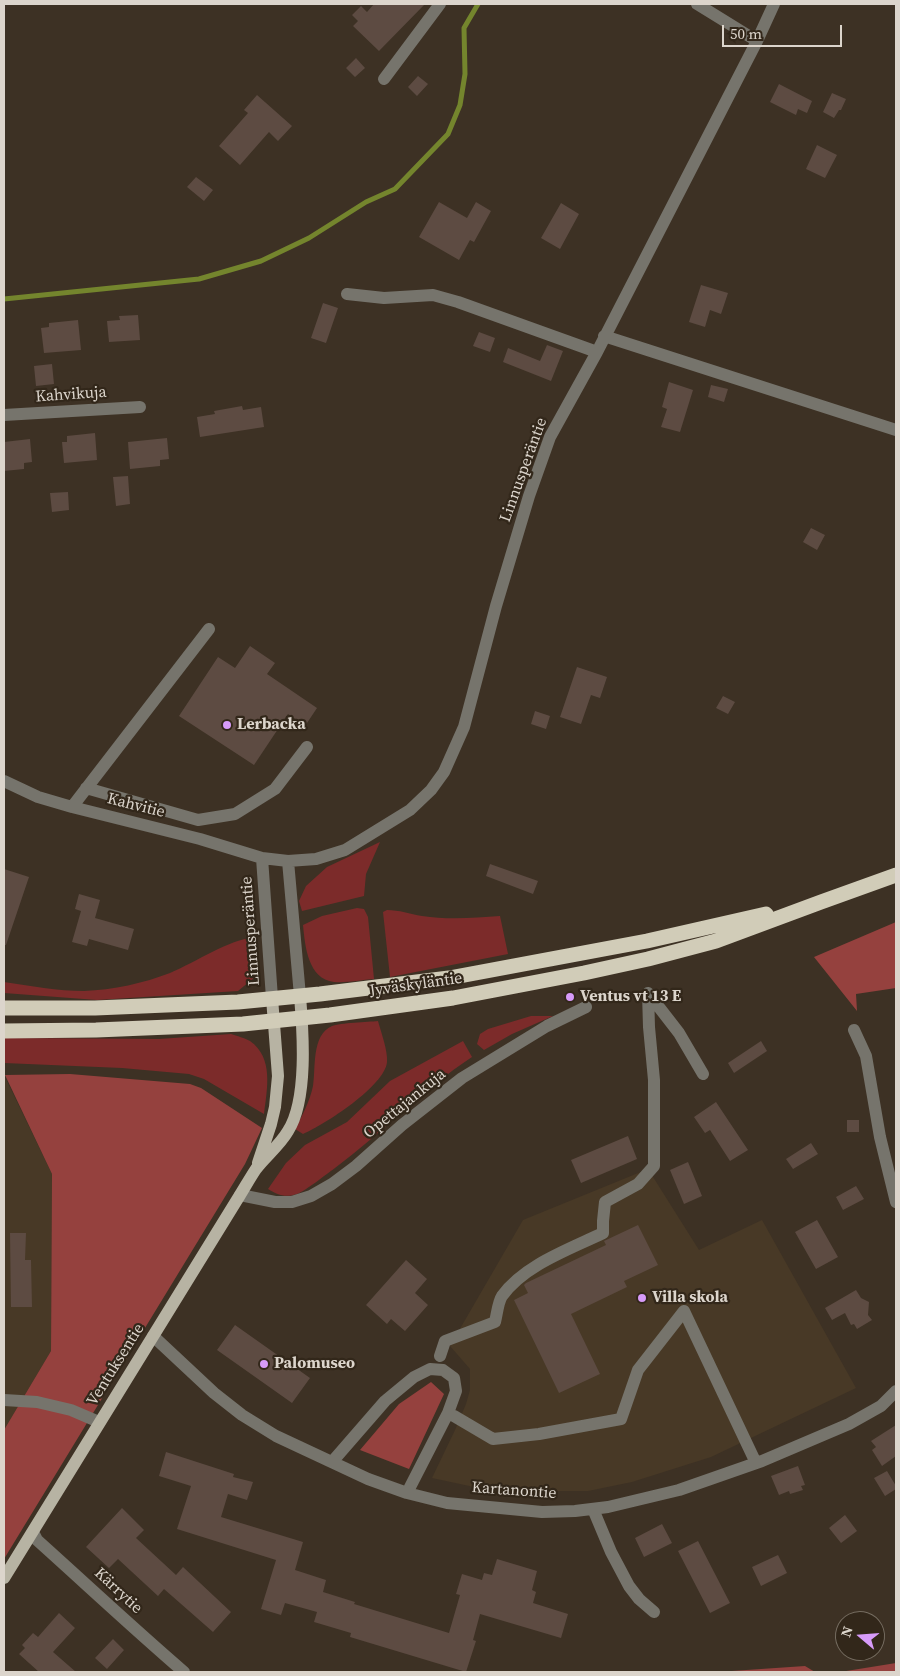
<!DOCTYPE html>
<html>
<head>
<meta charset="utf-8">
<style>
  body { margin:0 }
  #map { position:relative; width:900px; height:1676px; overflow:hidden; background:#3d3124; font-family:"Source Serif 4",serif }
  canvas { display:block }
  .frame { position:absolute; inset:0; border:5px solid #dcd5cc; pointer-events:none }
  .north { position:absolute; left:835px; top:1611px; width:50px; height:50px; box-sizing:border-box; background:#32271a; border:1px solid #766d61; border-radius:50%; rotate:288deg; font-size:14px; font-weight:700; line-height:20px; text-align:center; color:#dcd5cc }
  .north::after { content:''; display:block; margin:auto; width:18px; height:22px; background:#d79bf9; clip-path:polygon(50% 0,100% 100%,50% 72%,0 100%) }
  .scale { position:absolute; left:722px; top:25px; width:120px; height:22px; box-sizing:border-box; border:2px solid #dcd5cc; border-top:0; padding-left:6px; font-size:15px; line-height:18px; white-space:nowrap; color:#dcd5cc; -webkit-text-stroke:4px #32271a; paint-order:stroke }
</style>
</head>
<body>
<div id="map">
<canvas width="900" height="1676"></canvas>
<div class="frame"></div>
<div class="north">N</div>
<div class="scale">50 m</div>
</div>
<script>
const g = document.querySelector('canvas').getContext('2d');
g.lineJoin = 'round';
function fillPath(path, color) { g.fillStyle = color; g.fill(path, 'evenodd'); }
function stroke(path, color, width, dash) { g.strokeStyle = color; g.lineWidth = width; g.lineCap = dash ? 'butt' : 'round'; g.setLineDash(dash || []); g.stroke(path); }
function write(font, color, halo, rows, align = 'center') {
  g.font = font + ' "Source Serif 4",serif'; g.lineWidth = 4.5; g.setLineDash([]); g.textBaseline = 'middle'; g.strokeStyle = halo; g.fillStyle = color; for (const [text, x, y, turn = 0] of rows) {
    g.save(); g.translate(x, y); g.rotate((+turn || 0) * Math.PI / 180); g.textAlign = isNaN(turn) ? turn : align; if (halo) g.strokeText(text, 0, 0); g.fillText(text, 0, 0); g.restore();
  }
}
const built = new Path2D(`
  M4,1075L52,1174L51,1351L4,1430Z
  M648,1169L699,1250L762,1220L856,1388L711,1457L632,1482L588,1491H551L474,1487L432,1478L455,1430L466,1404L470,1390V1369L450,1346L523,1220Z`);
const green = new Path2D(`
  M380,842L366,874L364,896L302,911L299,901L306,886L327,867Z
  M357,908L364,909L368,917L374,979C361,980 347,983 334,982C308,979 305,946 303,925L322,916Z
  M387,910C399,910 410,914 422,916C447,920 475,918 500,916L508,954L390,977L383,912Z
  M255,937V977L238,991L97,1000L4,993V982C30,986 58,991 84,991C113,990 144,983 170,973C196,962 228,940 255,937Z
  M531,1016H553L512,1034L484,1050L477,1044L480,1034L488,1029Z
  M378,1021C381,1032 388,1051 387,1062C385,1086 324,1125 303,1134L295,1129C302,1116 310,1101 313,1086C316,1069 311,1035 332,1026C340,1023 368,1022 378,1021Z
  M231,1034C237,1036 245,1038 250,1041C274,1058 267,1089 264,1114L204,1079L189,1074L122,1068L4,1063V1038L159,1039Z
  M463,1041L472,1057C423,1089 382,1133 335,1168C325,1175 307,1190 297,1194C285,1198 278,1195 268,1189L286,1163L305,1145L347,1122L390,1081Z`);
const forest = new Path2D(`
  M896,922V988L856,994L857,1011L814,957Z
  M70,1074L190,1084L201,1088L262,1128L245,1164L4,1559V1430L51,1351L52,1174L5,1075Z
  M431,1382L444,1394L409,1469L360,1450L399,1404Z
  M896,1663V1672H840Z
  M805,1666L815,1672H717Z`);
const stream = new Path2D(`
  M4,299L199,279L261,261L309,238L366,202L395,189L448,134L460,105L465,74L464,28L478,4`);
const building = new Path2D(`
  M374,4H425L379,51L353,26L358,21L352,15L361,6L367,12Z
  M356,58L365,68L355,77L346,68Z
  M418,76L428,84L417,96L408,87Z
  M779,84L812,101L807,113L798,109L796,115L770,102Z
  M832,93L846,99L841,110H839L834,118L823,112Z
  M257,95L292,126L278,141L269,132L240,165L219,146L248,113L244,110Z
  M817,145L837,155L825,178L806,169Z
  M196,177L213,190L204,201L187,187Z
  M439,202L467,218L476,202L491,211L474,242L470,240L459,260L419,237Z
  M561,203L579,214L560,249L541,238Z
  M701,285L728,293L721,314L710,310L705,327L689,322Z
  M323,303L338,308L326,343L311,338Z
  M138,315L140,340L109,342L107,321L120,320L119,316Z
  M78,320L81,350L44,353L41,328L49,327V323Z
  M479,332L495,338L490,352L473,346Z
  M547,345L563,351L551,381L503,362L508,348L540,361Z
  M52,364L54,384L36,386L34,366Z
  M669,382L693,390L680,432L661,427L667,409L662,407Z
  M711,385L728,389L724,402L708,397Z
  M242,406L243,410L261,407L264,427L200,437L197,417L215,414L214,411Z
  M95,433L97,460L64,463L62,442H67V436Z
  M167,438L169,459L160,460V466L130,469L128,442Z
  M30,439L32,462L24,463V469L4,471V442Z
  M128,476L130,504L116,506L113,477Z
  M68,492L69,510L52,512L50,493Z
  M811,528L825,535L817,550L803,542Z
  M250,646L275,663L267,674L317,708L305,726L288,714L254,765L179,716L218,657L235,668Z
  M577,667L607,677L600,698L591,695L581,724L560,717Z
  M723,696L735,702L728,714L716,708Z
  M535,711L550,716L546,729L531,724Z
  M490,864L538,881L533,894L486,876Z
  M4,869L29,877L6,945H4Z
  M79,894L100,900L95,918L134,929L128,950L89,939L87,946L72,942L81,911L75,909Z
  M761,1041L767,1051L734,1073L728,1063Z
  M716,1102L748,1150L730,1161L710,1130L705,1133L694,1117Z
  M847,1120H859V1132H847Z
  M628,1136L637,1159L581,1183L571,1160Z
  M811,1143L818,1154L793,1169L786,1159Z
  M688,1162L702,1196L684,1204L670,1170Z
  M856,1186L864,1199L843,1210L836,1197Z
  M817,1220L838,1257L816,1269L795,1232Z
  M638,1225L658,1265L624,1281L627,1287L571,1314L600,1374L559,1393L514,1300L528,1293L524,1285L526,1283L606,1245L604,1241Z
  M10,1233H26L25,1260H31L32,1307H11Z
  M406,1260L427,1279L415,1293L428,1305L405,1331L391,1319L387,1324L366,1305Z
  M856,1290L861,1298L869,1302L868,1315L872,1320L857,1329L854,1324L851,1325L845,1313L832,1320L825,1308Z
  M235,1325L310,1378L292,1403L217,1350Z
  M896,1425V1456L882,1466L872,1450L876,1447L871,1441Z
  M166,1452L234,1474L233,1477L253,1482L247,1500L228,1494L221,1517L303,1542L295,1570L326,1580L323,1592L355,1602L354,1604L449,1633L460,1595L456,1594L462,1574L482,1580L484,1573L492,1575L497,1559L537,1571L532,1590L536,1592L533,1603L568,1614L561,1638L480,1614L473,1640L476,1641L466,1672L350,1637L351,1633L314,1622L317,1612L285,1603L281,1615L261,1609L276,1560L177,1529L191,1486L159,1476Z
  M798,1466L805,1485L801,1486L803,1490L790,1494L789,1491L779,1495L771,1476Z
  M887,1471L896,1486V1489L885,1496L874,1478Z
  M122,1508L144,1530L136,1538L176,1575L183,1567L231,1612L213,1632L164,1589L158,1596L118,1559L109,1568L86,1547Z
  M845,1515L857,1531L841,1543L829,1528Z
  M662,1524L672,1543L644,1557L635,1538Z
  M698,1541L730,1603L710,1613L678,1551Z
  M778,1555L787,1573L761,1586L752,1567Z
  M59,1613L75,1628L53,1652L76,1672H39L19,1654L25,1648L22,1645L33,1633L38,1637Z
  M113,1639L124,1650L107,1669L95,1658Z`);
const minor = new Path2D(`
  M697,4L757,41
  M384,79L440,4
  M347,294L384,298L433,295L458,302L597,352
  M604,336L896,430
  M4,415L140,407
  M4,781L38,797L72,807L200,839L262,858L288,861L316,859L345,850L410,810L431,790L444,772L464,727L496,606L529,496L550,437L597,352L757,41L774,4
  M86,788L198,820L235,814L275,789L307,747
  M72,807L209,629
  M262,858L272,998
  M288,861L300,996
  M648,993L679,1033L703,1074
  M854,1030L866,1056L880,1137L896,1202
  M240,1195L275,1202H292L311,1196L332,1184L356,1166L402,1125L462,1078L547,1026L586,1007
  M153,1336L214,1393L242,1415L276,1436L368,1479L407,1493L447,1503L542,1512L575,1511L608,1507L679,1490L762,1461L849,1424L881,1406L896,1391
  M440,1356L445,1341L495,1322C497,1314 498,1302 502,1296C524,1265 570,1249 603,1233V1221L605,1202L638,1184L654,1166V1080L649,1027L648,993
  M4,1400L37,1402L71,1410L99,1422
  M454,1416L493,1439L539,1434L621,1419L638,1370L684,1311L756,1463
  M332,1462L385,1401L414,1377L430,1369L443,1370L454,1378L456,1391L448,1413L407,1493
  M593,1509L611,1552L629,1586L639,1599L654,1612
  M33,1532L37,1540C86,1584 134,1629 184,1672`);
const major = new Path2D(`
  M258,1163L271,1124L275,1107L278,1076L272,998
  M4,1578L240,1195C245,1187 250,1178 256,1169C266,1156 280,1145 288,1131C308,1100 303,1032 300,996`);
const highway = new Path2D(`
  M4,1008H95L238,1002L320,994L449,978L647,941L766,914
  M4,1031L96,1030L243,1024L330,1015L453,998L584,973L648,959L716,941L821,902L896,875`);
const markers = [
  [227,725,5,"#d79bf9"],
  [570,997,5,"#d79bf9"],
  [642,1298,5,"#d79bf9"],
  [264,1364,5,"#d79bf9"]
];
const streetNames = [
  ["Kahvikuja",71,395,-4],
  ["Linnusperäntie",524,470,-70],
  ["Kahvitie",136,806,14],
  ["Linnusperäntie",251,931,-94],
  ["Jyväskyläntie",416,985,-8],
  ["Opettajankuja",405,1104,-39],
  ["Ventuksentie",116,1365,-58],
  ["Kartanontie",514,1491,4],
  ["Kärrytie",118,1591,43]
];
const poiNames = [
  ["Lerbacka",237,725],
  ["Ventus vt 13 E",580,997],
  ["Villa skola",652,1298],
  ["Palomuseo",274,1364]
];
fillPath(built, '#483926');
fillPath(green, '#7c2b2a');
fillPath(forest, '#95413e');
stroke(stream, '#74852d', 5);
fillPath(building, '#5d4b42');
stroke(minor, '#76746c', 12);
stroke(major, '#b7b3a3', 12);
stroke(highway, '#d1ccb8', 15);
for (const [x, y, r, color] of markers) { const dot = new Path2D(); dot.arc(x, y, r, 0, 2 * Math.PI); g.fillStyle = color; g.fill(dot); stroke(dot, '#32271a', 2); }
write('16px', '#dcd5cc', '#32271a', streetNames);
write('bold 16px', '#dcd5cc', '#32271a', poiNames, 'left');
</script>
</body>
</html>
